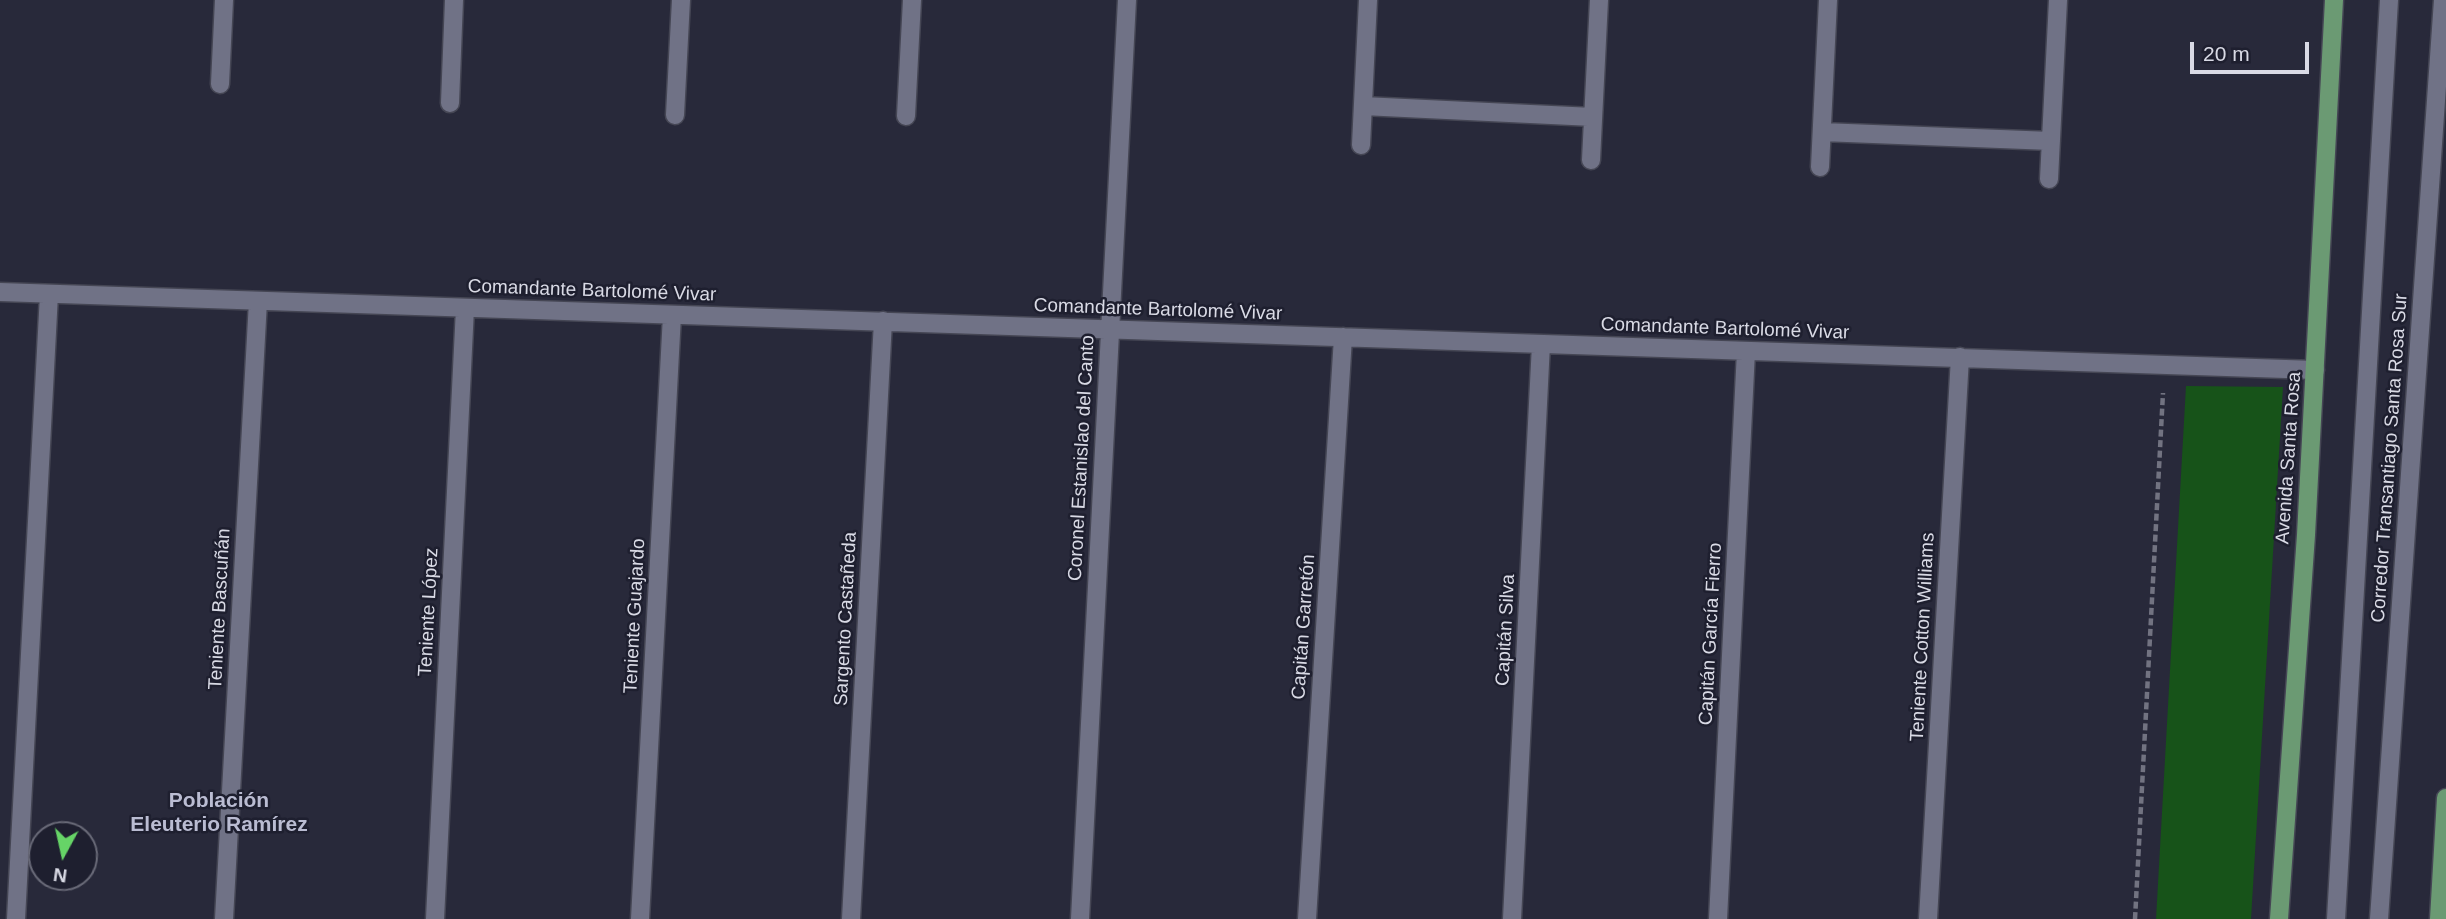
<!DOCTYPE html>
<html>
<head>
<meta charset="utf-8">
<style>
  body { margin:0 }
  #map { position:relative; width:2446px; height:919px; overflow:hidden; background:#28293a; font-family:Helvetica,sans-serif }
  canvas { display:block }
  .north { position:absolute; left:28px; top:821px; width:70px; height:70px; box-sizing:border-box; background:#1e1f2f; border:2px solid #696a78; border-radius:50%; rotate:188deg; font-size:19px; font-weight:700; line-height:28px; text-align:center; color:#d9dae5 }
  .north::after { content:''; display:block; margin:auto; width:24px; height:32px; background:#66d467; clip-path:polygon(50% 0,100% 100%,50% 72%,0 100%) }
  .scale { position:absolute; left:2190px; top:42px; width:119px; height:32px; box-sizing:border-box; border:4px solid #d9dae5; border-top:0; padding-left:9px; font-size:21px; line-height:24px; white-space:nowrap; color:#d9dae5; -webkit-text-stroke:5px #1e1f2f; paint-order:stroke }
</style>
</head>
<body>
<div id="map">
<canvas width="2446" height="919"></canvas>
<div class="north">N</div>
<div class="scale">20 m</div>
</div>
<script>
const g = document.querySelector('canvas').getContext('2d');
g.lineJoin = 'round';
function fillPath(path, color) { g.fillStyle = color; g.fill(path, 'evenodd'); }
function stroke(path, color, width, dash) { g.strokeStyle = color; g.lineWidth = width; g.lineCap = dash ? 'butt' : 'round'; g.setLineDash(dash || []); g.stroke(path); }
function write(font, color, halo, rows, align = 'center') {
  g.font = font + ' Helvetica,sans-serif'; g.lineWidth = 5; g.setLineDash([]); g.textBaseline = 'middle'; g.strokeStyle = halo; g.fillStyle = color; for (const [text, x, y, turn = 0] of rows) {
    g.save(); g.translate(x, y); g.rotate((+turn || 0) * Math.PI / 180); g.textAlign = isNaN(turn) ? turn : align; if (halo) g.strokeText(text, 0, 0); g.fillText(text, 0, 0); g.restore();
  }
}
const green = new Path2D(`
  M2186,386L2283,387L2251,919H2156Z`);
const path = new Path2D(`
  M2135,919L2163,393`);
const minor = new Path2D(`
  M220,84L224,0
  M450,103L454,0
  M1363,106L1593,117
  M675,115L681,0
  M906,116L912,0
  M1822,132L2051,141
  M1361,145L1368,0
  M1591,160L1599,0
  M1820,167L1828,0
  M2049,179L2058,0
  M0,292L2315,370
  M16,919L49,294
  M224,919L258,301
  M435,919L465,308
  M640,919L672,315
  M851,919L883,321
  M1080,919L1127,0
  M1307,919L1343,337
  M1512,919L1541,344
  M1718,919L1746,351
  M1928,919L1960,357
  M2336,919L2389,0
  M2379,919L2443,0`);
const major = new Path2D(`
  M2279,919L2306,535L2334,0
  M2439,919L2446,798`);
const streetNames = [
  ["Comandante Bartolomé Vivar",592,291,2],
  ["Comandante Bartolomé Vivar",1158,310,2],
  ["Comandante Bartolomé Vivar",1725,329,2],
  ["Coronel Estanislao del Canto",1082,458,-87],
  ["Avenida Santa Rosa",2289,458,-86],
  ["Corredor Transantiago Santa Rosa Sur",2390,458,-86],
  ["Teniente Bascuñán",220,609,-87],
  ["Teniente López",429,612,-87],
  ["Teniente Guajardo",635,616,-87],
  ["Sargento Castañeda",846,619,-87],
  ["Capitán Garretón",1304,627,-86],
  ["Capitán Silva",1506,630,-87],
  ["Capitán García Fierro",1711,634,-87],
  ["Teniente Cotton Williams",1923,637,-87]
];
const neighbourhoodNames = [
  ["Población",219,801],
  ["Eleuterio Ramírez",219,825]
];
fillPath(green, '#175319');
stroke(minor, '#454654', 21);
stroke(major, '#454654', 21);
stroke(path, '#727381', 4.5, [7, 3.5]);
stroke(minor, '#707286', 18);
stroke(major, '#6b9a73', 18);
write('19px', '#d9dae5', '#1e1f2f', streetNames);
write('bold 21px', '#babcd2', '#1e1f2f', neighbourhoodNames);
</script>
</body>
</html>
